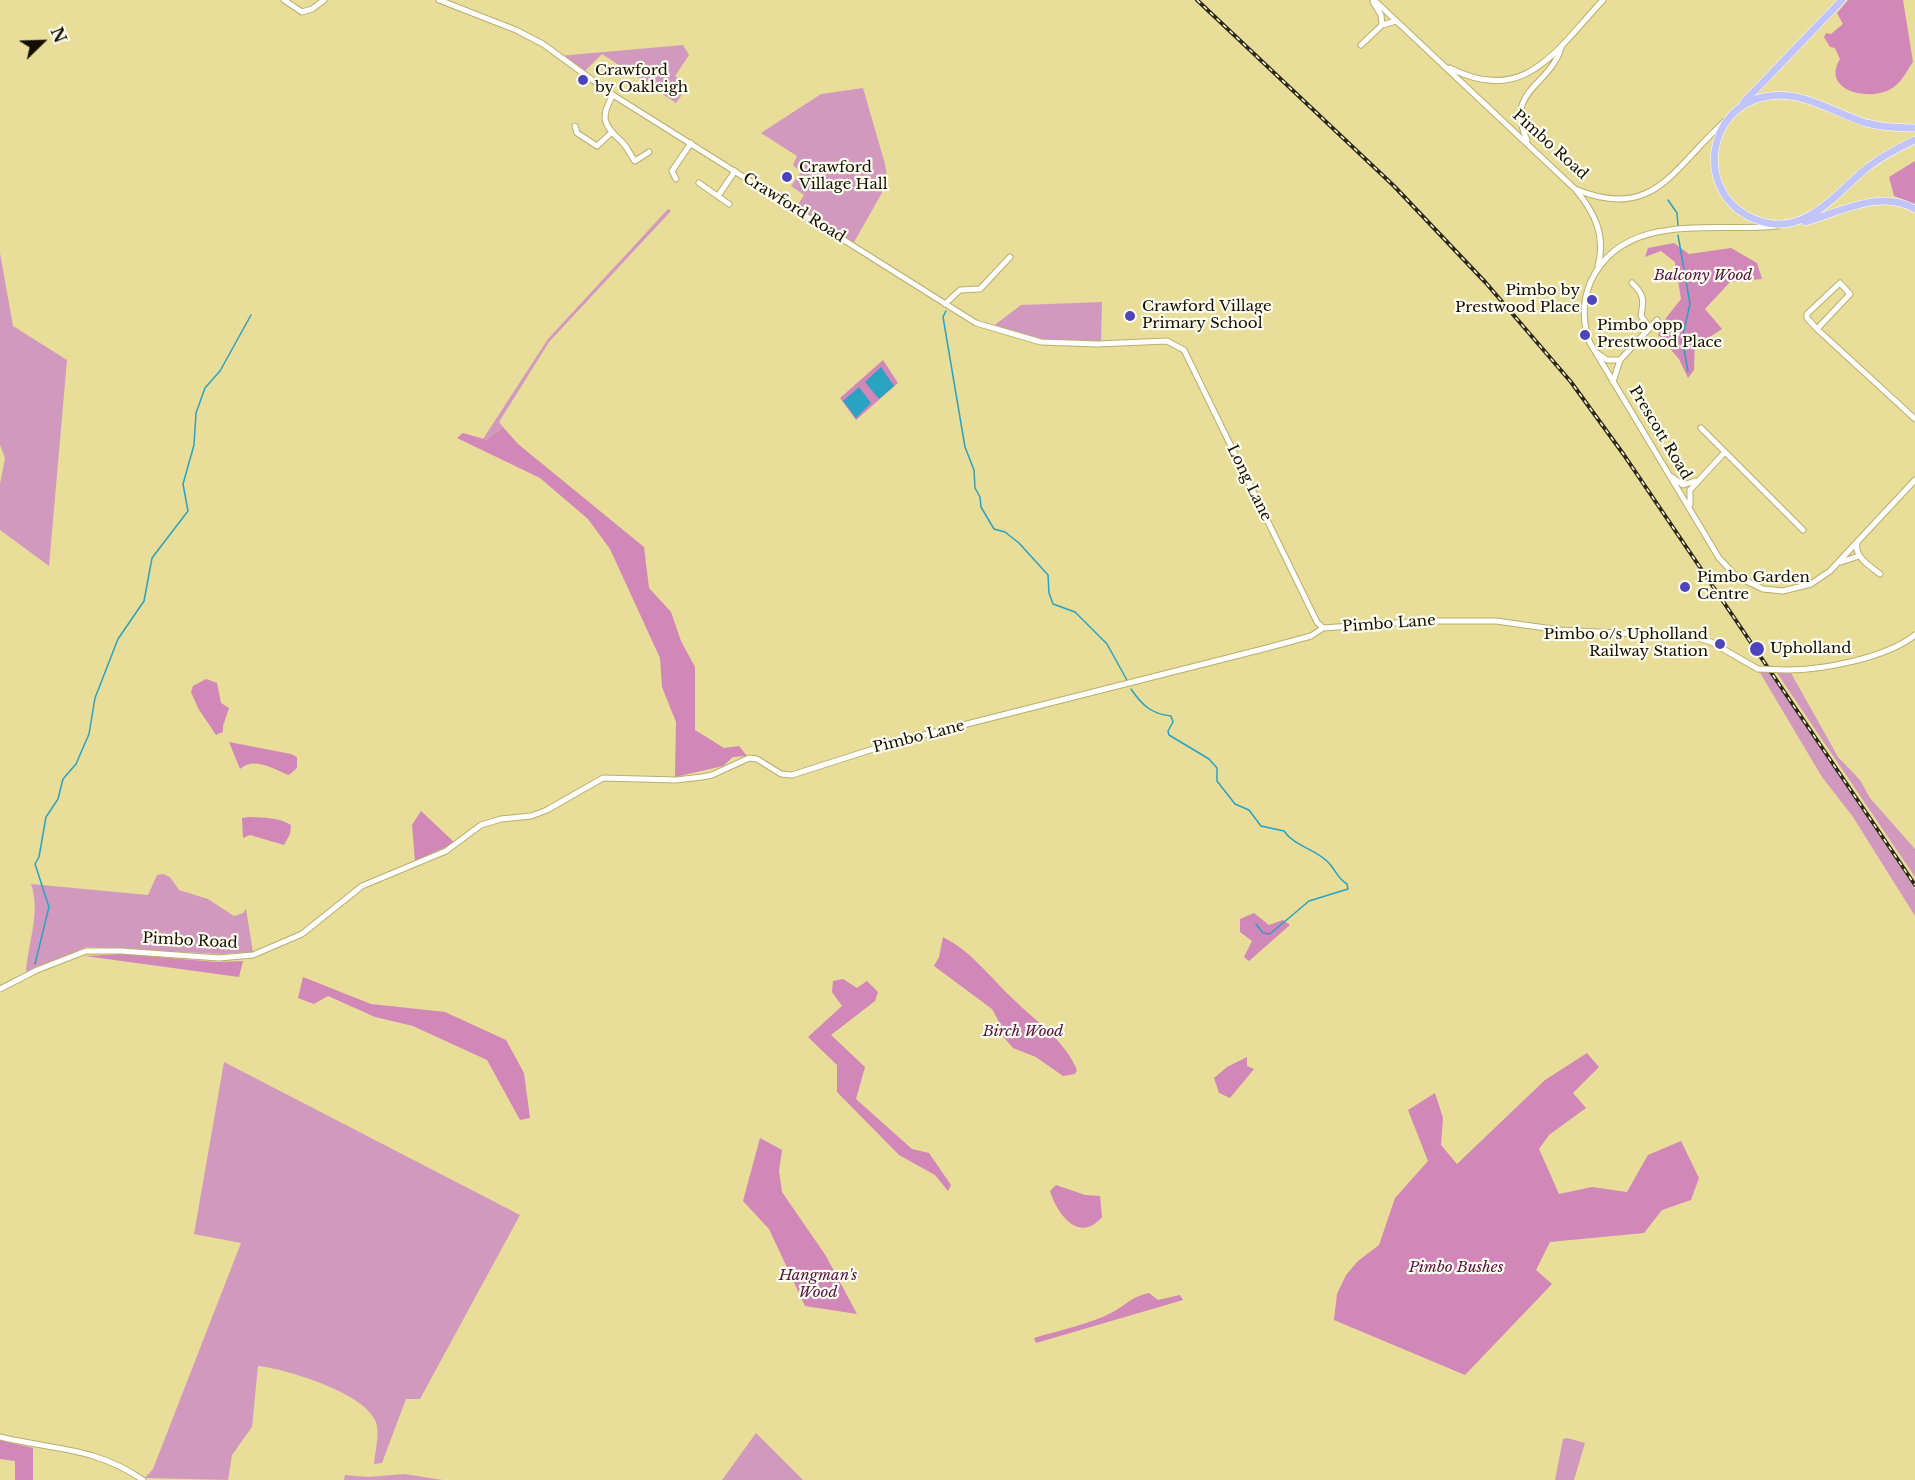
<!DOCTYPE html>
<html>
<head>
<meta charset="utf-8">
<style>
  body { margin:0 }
  #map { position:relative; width:1915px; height:1480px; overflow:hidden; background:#e8dd99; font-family:"Libre Baskerville",serif }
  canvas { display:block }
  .north { position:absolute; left:12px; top:12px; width:60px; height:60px; -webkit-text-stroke:4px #fefdef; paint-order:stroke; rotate:67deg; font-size:16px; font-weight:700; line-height:24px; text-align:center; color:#120e00 }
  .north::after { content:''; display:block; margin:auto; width:21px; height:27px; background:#120e00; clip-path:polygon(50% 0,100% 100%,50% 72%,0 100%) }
</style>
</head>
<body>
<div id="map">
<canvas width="1915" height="1480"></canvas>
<div class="north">N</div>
</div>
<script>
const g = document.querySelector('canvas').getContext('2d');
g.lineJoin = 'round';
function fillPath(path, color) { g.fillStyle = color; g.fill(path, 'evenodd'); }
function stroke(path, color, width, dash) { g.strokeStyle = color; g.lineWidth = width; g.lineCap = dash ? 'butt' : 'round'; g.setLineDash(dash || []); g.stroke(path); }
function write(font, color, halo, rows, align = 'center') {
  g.font = font + ' "Libre Baskerville",serif'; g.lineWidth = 4.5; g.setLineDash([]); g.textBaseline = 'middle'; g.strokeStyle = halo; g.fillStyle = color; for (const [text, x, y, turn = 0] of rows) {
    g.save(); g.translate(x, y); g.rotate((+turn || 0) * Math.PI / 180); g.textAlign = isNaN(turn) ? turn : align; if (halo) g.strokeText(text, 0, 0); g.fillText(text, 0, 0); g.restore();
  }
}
const green = new Path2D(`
  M683,45L689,55L675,76L688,86L676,103L602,54L583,73L559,56Z
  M863,88L885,164L888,182L853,244L796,208L804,195L791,186L801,172L793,165L797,156L761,133L821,94Z
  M668,209L671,211L549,342L499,422L503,427L487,440L483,439L548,339Z
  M0,253L13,326L67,360L49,566L0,530V484L5,458L0,445Z
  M1102,302L1101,341L1041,339L992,327L1021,305Z
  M1759,671L1769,672L1915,889V916L1853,817L1822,777Z
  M1777,673H1791L1838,757L1860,780L1870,798L1915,849V877Z
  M163,874L170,877L179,890L208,899L234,916L243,913L246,909L253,952L221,954L86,947L26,972C28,942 41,912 31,884L148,895L157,875Z
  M224,1062L520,1215L420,1399H406L382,1463L374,1464C375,1452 380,1433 376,1422C365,1393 287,1369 258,1366L252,1427L232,1455L228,1480L145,1478L153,1469L241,1243L194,1234Z
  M756,1433L803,1480H722Z
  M1567,1438L1585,1443L1574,1480H1555L1563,1439Z
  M404,1474L443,1480H344L345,1475L368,1477Z`);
const forest = new Path2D(`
  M1848,0H1903L1913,62C1906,72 1901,84 1889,90C1867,101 1821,90 1840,59L1835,48L1830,47L1824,37L1826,33L1831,34L1843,24L1837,13Z
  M1915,161V204L1894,196L1889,177Z
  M1674,243L1689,254L1731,248L1757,263L1762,279L1730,282L1705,309L1722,329L1705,340H1695L1694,370L1688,378L1679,359L1658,335L1666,318L1681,299L1675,262L1661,251L1645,257L1648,248Z
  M883,360L898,383L856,420L840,398Z
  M503,427L518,444L644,547L649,588L671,612L681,641L695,667V730L724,748L739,746L747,756L733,757L723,766L675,777L676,722L662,687L660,658L610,549L588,519L540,478L457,438L463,433L487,440Z
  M206,679L217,683L221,703L229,708L223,726V732L216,735L198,708L191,692L193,686Z
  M229,742L291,754L297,757V768L289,775C273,769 254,756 240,769Z
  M421,811L455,843L415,861L412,825Z
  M249,817C264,818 279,817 291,825L290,834L284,845L250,835L243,838L242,818Z
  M1254,913L1269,925L1283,920L1290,925L1249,961L1244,957L1252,941L1240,932V919Z
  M943,937C972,952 989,976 1012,998C1034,1020 1065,1040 1077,1070L1075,1074L1063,1076L1036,1057L1013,1048L1001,1034L998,1020L992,1009L934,966L939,957Z
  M123,954L217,962L243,961L239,977L85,956Z
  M303,977L371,1004L445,1012L506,1040L524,1073L530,1118L520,1120L487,1060L413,1026L375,1017L328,996L314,1004L298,998Z
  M843,979L857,988L867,981L878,992L875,1001L831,1035L865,1067L856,1099L912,1149L929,1153L951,1185L948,1191L935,1175L899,1155L837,1092V1065L808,1037L842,1006L832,992L833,981Z
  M1587,1053L1599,1067L1573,1093L1586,1108L1549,1135L1539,1149L1559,1194L1592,1187L1627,1192L1648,1155L1681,1141L1699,1178L1691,1200L1662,1210L1644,1233L1550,1242L1536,1270L1552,1284L1465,1375L1334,1320L1337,1294L1346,1275L1358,1261L1379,1245L1395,1198L1428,1161L1408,1110L1435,1093L1443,1118L1441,1145L1457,1164L1545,1080Z
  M1247,1057V1066L1254,1069L1230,1098L1219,1093L1214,1078L1227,1067Z
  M760,1138L782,1150L779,1171L782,1192L826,1256L857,1314L805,1306L769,1229L743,1201Z
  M1056,1185L1085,1195L1100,1196L1102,1217C1079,1244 1057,1214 1050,1191Z
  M1149,1293L1158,1300L1180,1295L1183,1300L1036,1343L1034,1338C1060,1330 1087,1325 1111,1313C1125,1306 1132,1296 1149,1293Z
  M0,1440L33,1448V1480H15V1461L0,1459Z`);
const water = new Path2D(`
  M881,367L894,386L879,399L865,382Z
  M859,387L871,403L856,418L843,401Z`);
const stream = new Path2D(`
  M1668,200L1677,213L1678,226
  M1678,235L1690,304L1682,339L1688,371
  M946,311L943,317L965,447L974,470L975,488L980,497L981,507L994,529L1005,532L1019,543L1048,575L1049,593L1053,604L1075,612L1107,644L1128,682
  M1131,689C1142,705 1151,714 1171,716L1173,722L1168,731L1169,735L1209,759L1217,768V781L1235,804L1249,810L1261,826L1284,831C1294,846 1315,849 1328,862C1336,870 1337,878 1347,884L1348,889L1309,901L1270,934L1263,933L1256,924
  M35,964L49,907L35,864L39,857L46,817L58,799L63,779L76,764L89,734L95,698L118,639L144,601L152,558L188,511L183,484L194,445L196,413L205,388L220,371L251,315`);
const minor = new Path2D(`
  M284,0L302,12L312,9L324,0
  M439,0L516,30L543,44L613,95L976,323L1041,342L1097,344L1167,341L1184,350L1317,622L1323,628
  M1374,0L1575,189C1654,222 1673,168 1724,122
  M1373,2L1381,15L1382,25
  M1361,45L1382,25L1396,21
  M1450,68C1525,107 1557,49 1603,0
  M613,95C600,117 603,125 621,141C627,146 630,155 635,161L649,152
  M575,126L577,133L597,146L611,133
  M1527,140C1504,90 1549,87 1561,48
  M676,179L672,171L691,143
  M699,183L729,204
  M1576,190C1595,213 1606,236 1598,266
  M718,196L735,171
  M1777,226C1715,233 1624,210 1591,281C1582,301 1582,321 1590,343L1719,558L1736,576L1763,589L1783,591L1811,584L1830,571L1915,480
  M1632,283C1644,294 1644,300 1641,316L1650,328
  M945,304L960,290L980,289L1010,257
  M1817,329L1850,294L1840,283L1807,314V318L1817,329L1915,419
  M1597,353L1607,360H1620
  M1613,382L1620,360L1657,320
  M1701,428L1803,530
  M1672,477L1683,485L1695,481
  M1690,505V490L1725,452
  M1857,543C1854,557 1870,566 1880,574
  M1841,562L1859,556
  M1787,670C1823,670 1886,658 1915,635
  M0,989L37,970L86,951H121L219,958L253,955L302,934L362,886L446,851L481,825L501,819L531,816L547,810L603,778L676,780L702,777L712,775L749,758L757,759L781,774L792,775L892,743L1263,649L1311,636L1323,628L1424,621H1496L1560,630L1695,637L1711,642L1758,669
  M0,1437C54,1450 95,1447 143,1480`);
const major = new Path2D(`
  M1743,103L1842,0
  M1915,128C1898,128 1882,127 1866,123C1835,113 1803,91 1770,96C1703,105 1694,197 1757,220C1805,238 1835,194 1868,167C1883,156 1898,148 1915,140
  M1805,222C1841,212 1879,189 1915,209`);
const rail = new Path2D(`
  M1197,0L1394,186L1486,283L1571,382L1624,455L1915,885`);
const minorBridge = new Path2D(`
  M1758,669L1787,670`);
const markers = [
  [583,80,6,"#4e45bc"],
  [787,177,6,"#4e45bc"],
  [1592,300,6,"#4e45bc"],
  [1130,316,6,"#4e45bc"],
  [1585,335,6,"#4e45bc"],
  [1685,587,6,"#4e45bc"],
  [1720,644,6,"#4e45bc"],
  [1757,649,8,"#4e45bc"]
];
const poiNames = [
  ["Crawford",595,71],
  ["by Oakleigh",595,88],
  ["Crawford",799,168],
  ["Village Hall",799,185],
  ["Pimbo by",1580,291,"right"],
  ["Prestwood Place",1580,308,"right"],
  ["Crawford Village",1142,307],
  ["Primary School",1142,324],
  ["Pimbo opp",1597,326],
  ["Prestwood Place",1597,343],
  ["Pimbo Garden",1697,578],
  ["Centre",1697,595],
  ["Pimbo o/s Upholland",1708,635,"right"],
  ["Railway Station",1708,652,"right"],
  ["Upholland",1770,649]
];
const streetNames = [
  ["Pimbo Road",1550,145,42],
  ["Crawford Road",794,208,32],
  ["Prescott Road",1660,433,59],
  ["Long Lane",1249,483,64],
  ["Pimbo Lane",1389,624,-4],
  ["Pimbo Lane",919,737,-14],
  ["Pimbo Road",190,941,3]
];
const parkNames = [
  ["Balcony Wood",1703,276],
  ["Birch Wood",1023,1032],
  ["Pimbo Bushes",1456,1268],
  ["Hangman's",818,1276],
  ["Wood",818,1293]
];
fillPath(green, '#d299be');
fillPath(forest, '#d187b8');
fillPath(water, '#2aa2c2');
stroke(stream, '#2aa2c2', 1.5);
stroke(minor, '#b9ae6c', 7);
stroke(major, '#fff', 8);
stroke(minor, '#fff', 5);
stroke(major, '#c1c4f9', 7);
stroke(rail, '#2e2914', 4);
stroke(rail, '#fefdef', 1.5, [4.5]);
stroke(minorBridge, '#b9ae6c', 7, []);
stroke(minorBridge, '#fff', 5);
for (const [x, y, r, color] of markers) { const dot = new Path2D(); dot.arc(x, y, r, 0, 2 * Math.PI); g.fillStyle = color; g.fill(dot); stroke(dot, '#fefdef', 2); }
write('15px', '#120e00', '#fefdef', poiNames, 'left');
write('15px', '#120e00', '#fefdef', streetNames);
write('italic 15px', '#531142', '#fefdef', parkNames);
</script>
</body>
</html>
